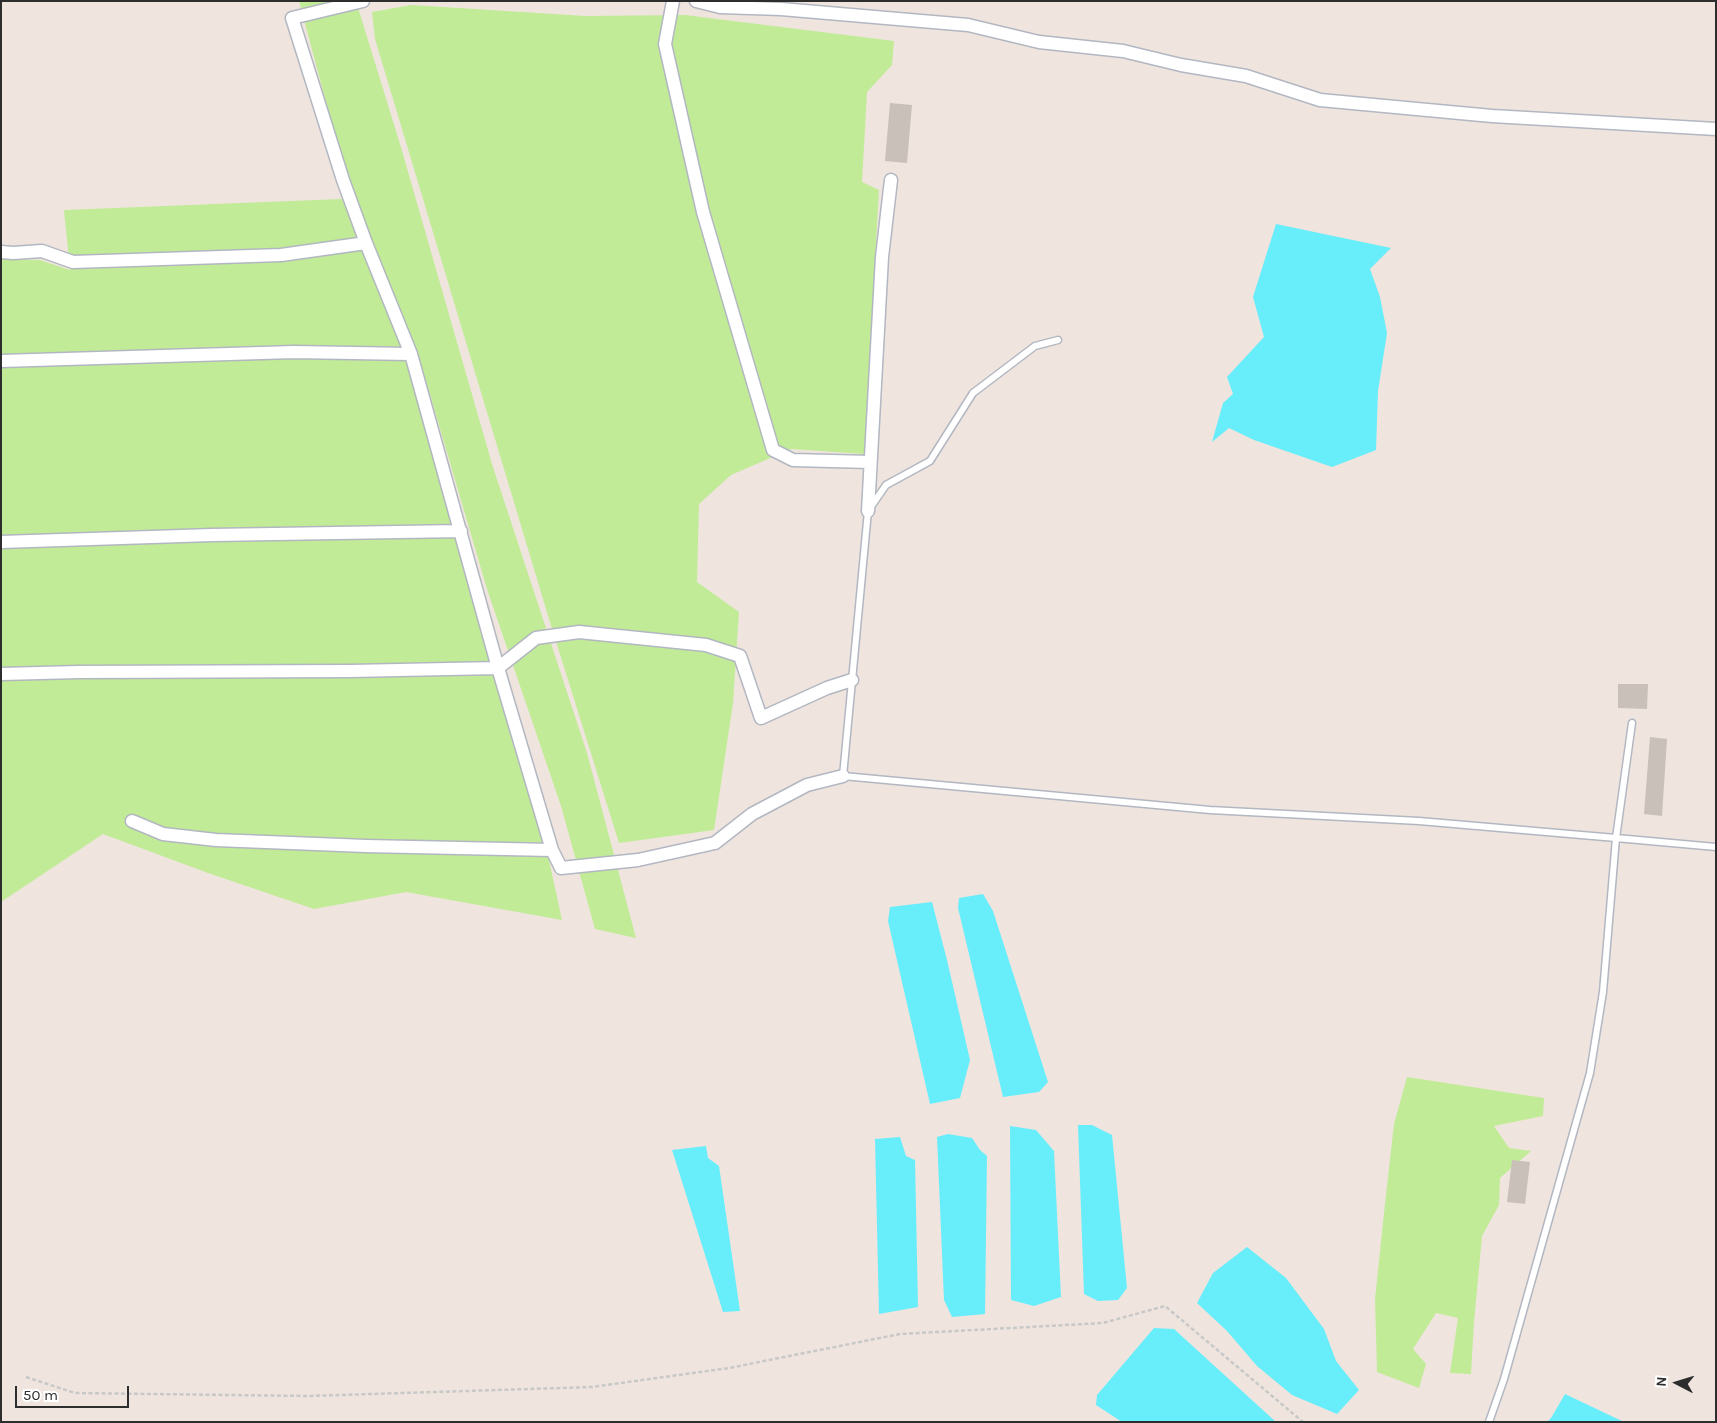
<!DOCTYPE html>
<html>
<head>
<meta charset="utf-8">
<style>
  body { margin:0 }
  #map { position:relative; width:1717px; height:1423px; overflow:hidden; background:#efe5de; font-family:Karla,sans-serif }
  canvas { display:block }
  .frame { position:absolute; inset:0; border:2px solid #2d2d2d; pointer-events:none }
  .north { position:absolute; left:1652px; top:1358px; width:50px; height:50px; -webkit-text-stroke:4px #fff; paint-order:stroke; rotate:275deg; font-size:14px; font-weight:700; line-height:20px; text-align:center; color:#2d2d2d }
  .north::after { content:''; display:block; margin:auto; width:18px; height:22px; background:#2d2d2d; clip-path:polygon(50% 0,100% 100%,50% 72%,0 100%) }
  .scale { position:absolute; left:15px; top:1386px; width:114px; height:22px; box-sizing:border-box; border:2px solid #2d2d2d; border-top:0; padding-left:6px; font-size:15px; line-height:18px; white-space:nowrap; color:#2d2d2d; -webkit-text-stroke:4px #fff; paint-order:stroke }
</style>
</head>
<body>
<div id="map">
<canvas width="1717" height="1423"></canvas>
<div class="frame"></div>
<div class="north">N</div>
<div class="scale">50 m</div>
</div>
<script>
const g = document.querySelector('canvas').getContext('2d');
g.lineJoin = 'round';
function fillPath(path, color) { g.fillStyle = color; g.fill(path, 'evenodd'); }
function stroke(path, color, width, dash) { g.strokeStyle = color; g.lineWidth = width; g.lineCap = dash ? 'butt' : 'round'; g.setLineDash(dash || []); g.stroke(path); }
const green = new Path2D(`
  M299,1H356L400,144L492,464L587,753L636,938L595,929L561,806L487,589L424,374L349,188Z
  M411,5L585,16L685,15L894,41L892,65L867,92L862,182L879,190L864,454L791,449L731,475L699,504L697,582L739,612L733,703L714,830L619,843L549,619L375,39L372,12Z
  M342,199L407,349L489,661L545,842L562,920L406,892L314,909L208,873L103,834L1,902V259L40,260L70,270L64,210Z
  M1407,1077L1544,1098L1543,1116L1494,1126L1509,1148L1531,1151L1500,1178L1499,1205L1482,1236L1474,1322L1471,1374L1450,1373L1458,1318L1436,1313L1413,1349L1426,1364L1419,1388L1377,1372L1375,1299L1384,1213L1394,1124Z`);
const water = new Path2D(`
  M1276,224L1391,248L1370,269L1380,297L1387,333L1378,391L1376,450L1332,467L1254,440L1229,428L1212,442L1223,403L1233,394L1227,377L1264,337L1253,297Z
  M983,894L993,911L1048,1082L1039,1092L1003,1097L958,908L959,898Z
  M932,902L947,960L970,1060L960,1098L930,1104L888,921L890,907Z
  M1078,1125H1092L1112,1135L1127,1288L1118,1300L1098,1301L1084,1294Z
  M1010,1126L1036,1130L1054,1151L1061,1297L1034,1306L1011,1300Z
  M948,1134L972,1138L980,1150L987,1156L985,1314L952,1317L944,1300L937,1137Z
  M900,1137L906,1156L915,1160L918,1307L879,1314L875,1139Z
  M706,1146L708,1158L719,1166L740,1311L723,1312L672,1150Z
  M1247,1247L1286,1278L1324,1329L1336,1361L1359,1390L1337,1414L1292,1395L1257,1366L1227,1331L1197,1303L1213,1273Z
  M1154,1328L1174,1329L1276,1422H1122L1096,1405L1097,1395Z
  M1565,1394L1624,1422H1547L1551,1418Z`);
const building = new Path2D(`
  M890,103L912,105L907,163L885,161Z
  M1618,684H1648L1647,709L1618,708Z
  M1650,737L1667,739L1662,816L1644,814Z
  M1512,1160L1530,1162L1525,1204L1507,1202Z`);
const path = new Path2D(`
  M26,1377L75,1393L308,1396L592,1387L729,1368L900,1334L1103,1323L1165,1306L1303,1422`);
const lane = new Path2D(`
  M1058,340L1035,346L973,393L930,461L886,485L868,511L843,776L1210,810L1419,821L1616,838L1603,992L1590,1073L1504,1379L1489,1422
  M1632,723L1616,838L1716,847`);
const street = new Path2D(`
  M363,1L292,18L343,180L366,243L411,354L498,668L552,850L561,868L638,860L715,843L752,814L807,785L843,776
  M673,1L665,44L703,212L773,450L793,460L870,462
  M696,1L720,7L781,9L968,25L1039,42L1123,51L1181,65L1246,76L1320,100L1492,116L1716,129
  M1,252L13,253L42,251L73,262L281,255L366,243
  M1,361L294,352L411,354
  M868,511L882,257L891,180
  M1,542L212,535L461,531
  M1,674L79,672L350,671L498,668L536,638L579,632L706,645L740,656L761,718L827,688L852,680
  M132,821L163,834L216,840L366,846L552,850`);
fillPath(green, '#c1eb96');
fillPath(water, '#68edfb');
fillPath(building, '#c8c0b9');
stroke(lane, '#b2b7c1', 9);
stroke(street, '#b2b7c1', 15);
stroke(path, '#c8c8c8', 2.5, [4, 2.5]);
stroke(lane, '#fff', 6);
stroke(street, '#fff', 12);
</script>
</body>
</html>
